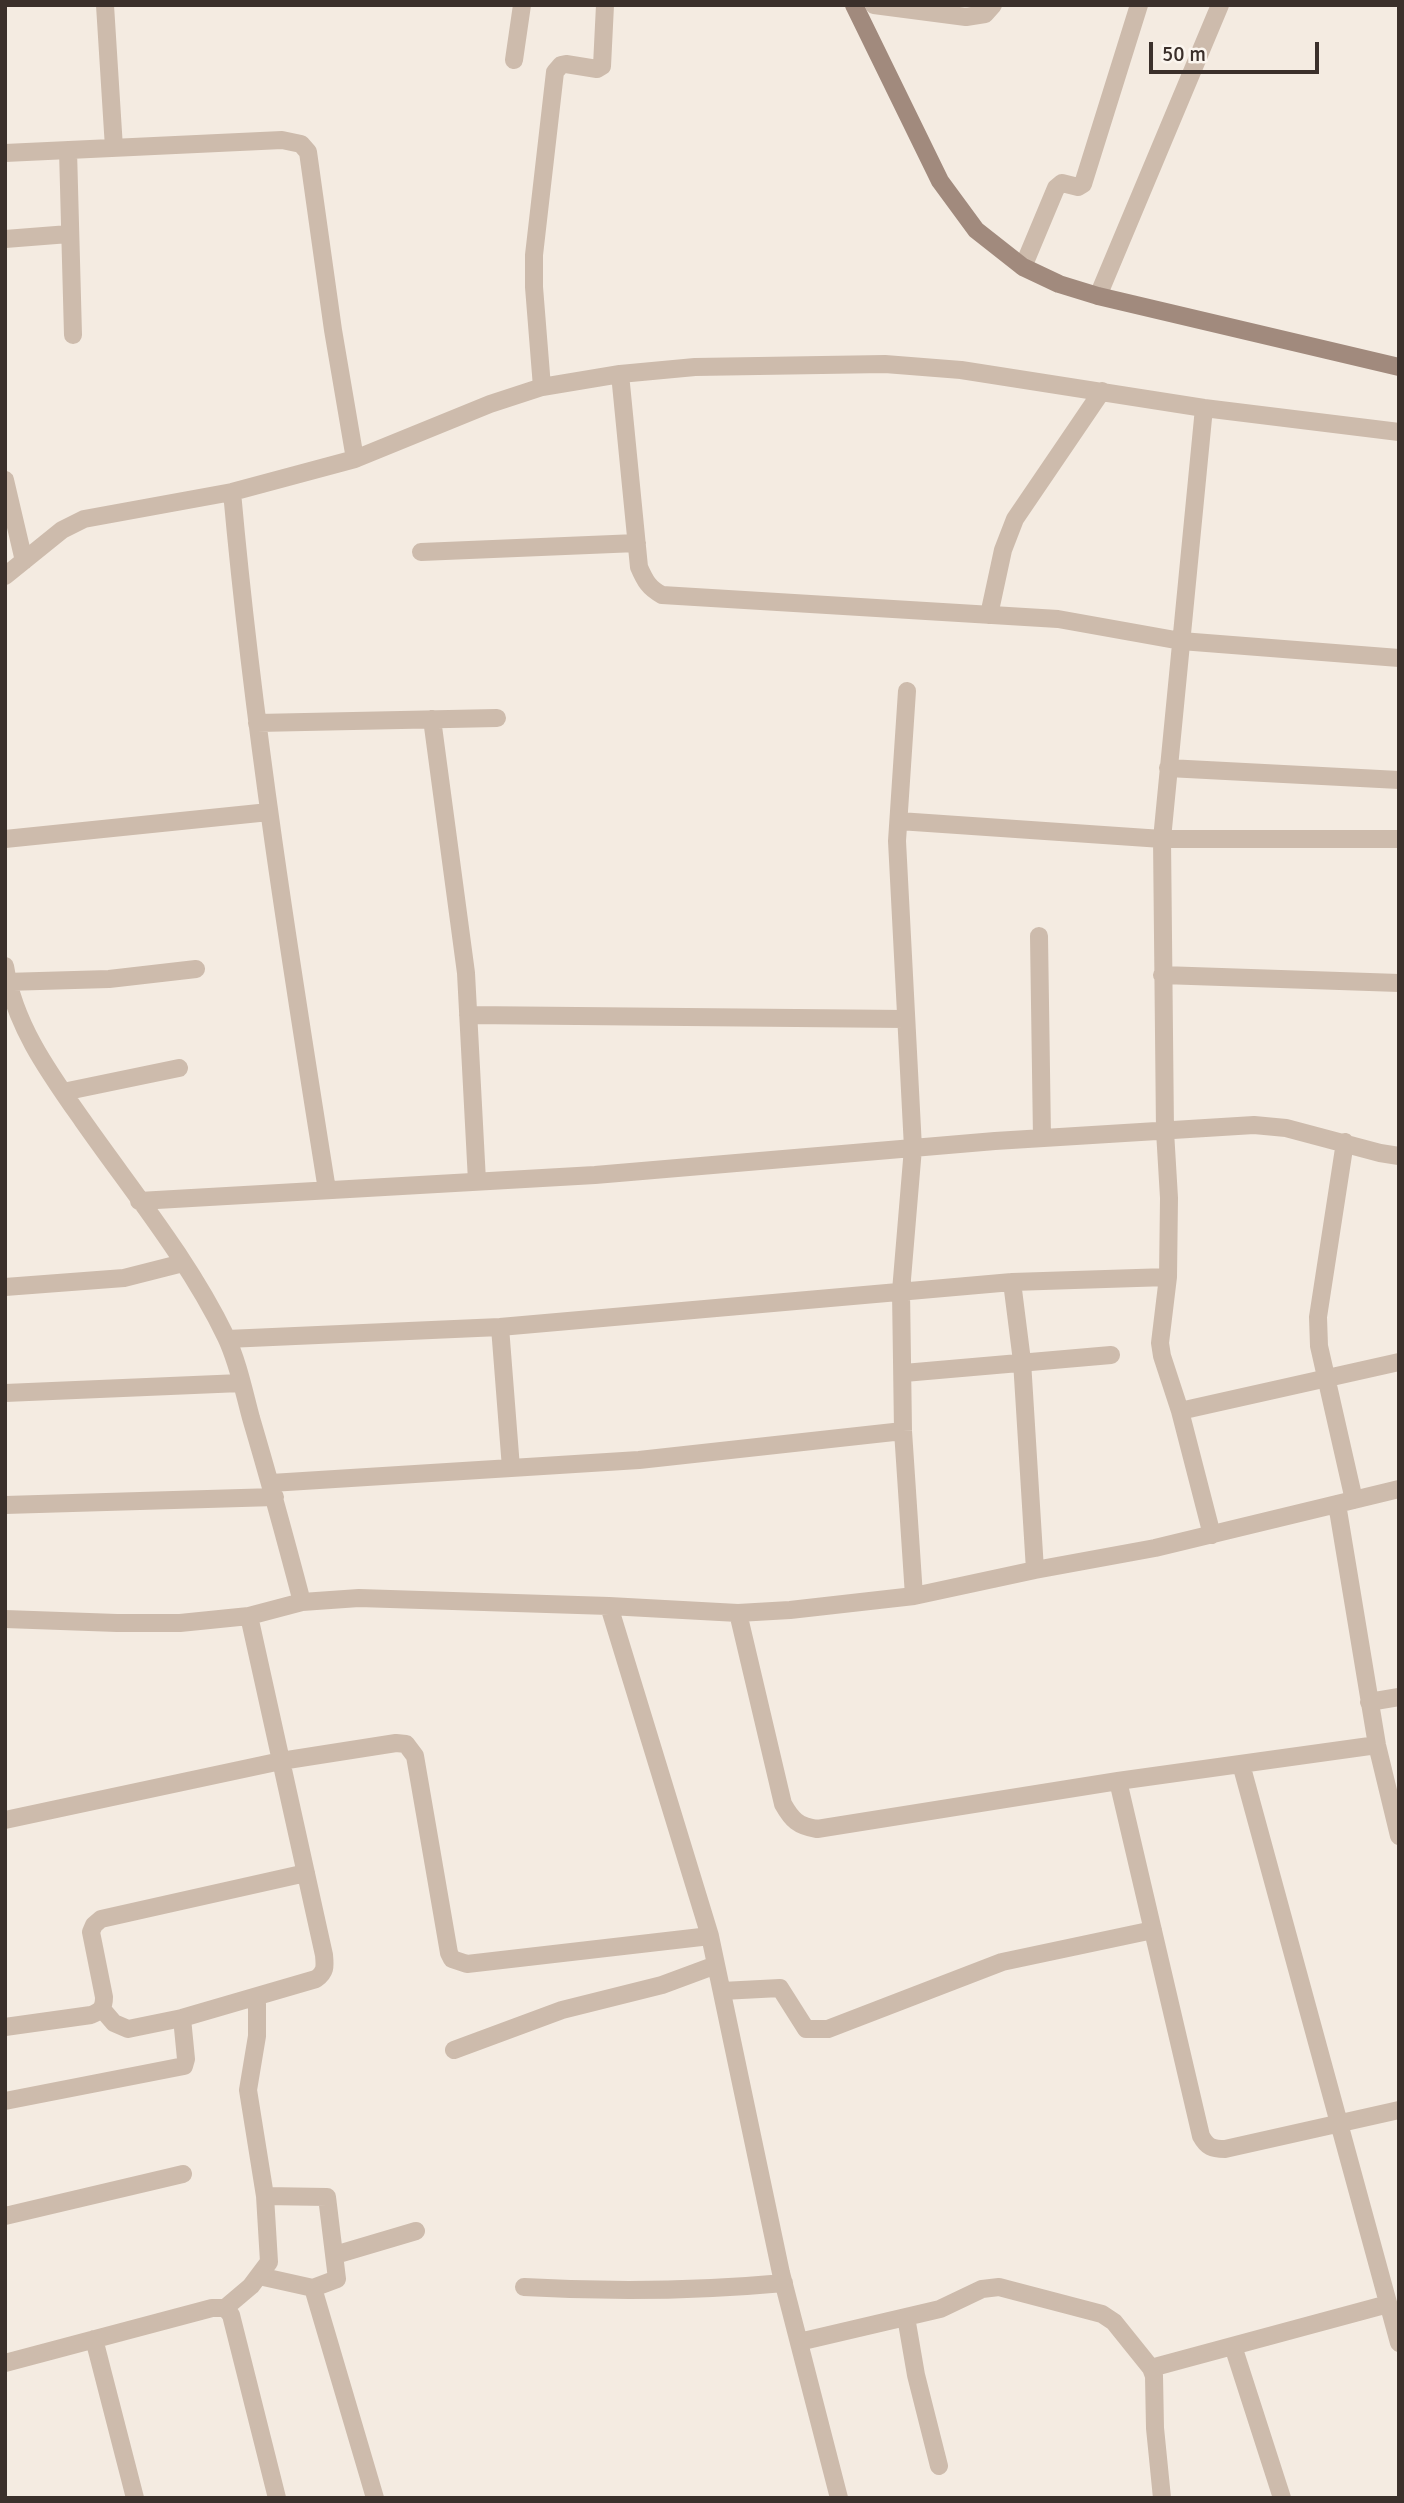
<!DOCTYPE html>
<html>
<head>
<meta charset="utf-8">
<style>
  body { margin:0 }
  #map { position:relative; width:1404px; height:2503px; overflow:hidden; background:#f4ebe1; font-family:Signika,sans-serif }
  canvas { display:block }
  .frame { position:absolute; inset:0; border:7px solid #3b302b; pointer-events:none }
  .scale { position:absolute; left:1149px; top:42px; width:170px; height:32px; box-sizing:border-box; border:4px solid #3b302b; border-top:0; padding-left:9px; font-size:21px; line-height:24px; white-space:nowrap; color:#3b302b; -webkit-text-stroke:5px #fbf5ee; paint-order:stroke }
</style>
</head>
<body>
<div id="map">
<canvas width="1404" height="2503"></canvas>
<div class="frame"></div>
<div class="scale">50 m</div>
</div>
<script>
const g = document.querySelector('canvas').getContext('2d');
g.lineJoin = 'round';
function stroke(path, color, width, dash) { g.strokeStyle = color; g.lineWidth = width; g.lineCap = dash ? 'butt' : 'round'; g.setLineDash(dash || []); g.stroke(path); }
const street = new Path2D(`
  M105,5L114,148
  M874,5L966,17L985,14L993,5
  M514,60L522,5
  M68,150L73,335
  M5,153L282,140L301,144L308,152L333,330L355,459
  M5,239L69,234
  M1023,267L1056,188L1062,183L1078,187L1083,184L1139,5
  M1098,296L1220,5
  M620,374L639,567C645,581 649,588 662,595L1058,619L1181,641L1399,658
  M542,387L534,287V255L555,72L561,65L566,64L597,69L602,66L605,5
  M1204,408L1162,839L1165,1131L1169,1198L1168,1277L1160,1343L1162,1356L1180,1411L1212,1535
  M5,480L24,561
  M232,492C253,726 290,958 327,1190
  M421,552L637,543
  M5,576L62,530L84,519L232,492L355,459L490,404L542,387L620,374L695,367L885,364L961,370L1204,408L1399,432
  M989,615L1003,550L1015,519L1102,391
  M907,691L897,841L913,1148L901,1291L903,1431L914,1596
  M432,719L466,973L477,1181
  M257,723L497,718
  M1168,768L1399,780
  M899,821L1162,839H1399
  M5,839L269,812
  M1039,936L1042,1138
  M5,966C14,1025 50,1074 83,1121C132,1191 189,1260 226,1337C238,1362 244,1392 251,1418C269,1479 286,1541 302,1602
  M1162,975L1399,983
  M5,982L109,979L196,969
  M468,1015L905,1019
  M63,1092L179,1068
  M1345,1142L1318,1317L1319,1346L1354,1500
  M139,1201L595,1175L995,1141L1254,1125L1286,1128L1380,1153L1399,1156
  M1012,1282L1022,1361L1035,1570
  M5,1287L124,1278L183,1263
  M500,1327L511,1468
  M227,1339L500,1327L1012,1282L1168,1277
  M904,1373L1111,1355
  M5,1393L241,1383
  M1180,1411L1399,1362
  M271,1483L639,1460L903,1431
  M1337,1504L1377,1745L1399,1836
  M5,1505L275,1497
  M609,1606L710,1936L781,2273L839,2498
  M738,1613L783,1804C792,1820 798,1826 817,1829L1118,1781L1377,1745
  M5,1619L117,1623H180L249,1616L302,1602L359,1598L609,1606L738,1613L790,1610L914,1596L1035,1570L1155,1548L1399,1489
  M1369,1702L1399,1697
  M1241,1764L1399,2343
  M1118,1781L1201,2136C1207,2147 1212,2149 1225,2149L1399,2110
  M5,1820L281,1761L396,1743L406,1744L415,1756L449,1953L452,1959L467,1964L710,1936
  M722,1991L780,1988L806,2029H828L1002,1962L1153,1930
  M102,2009L114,2023L128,2029L182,2018L316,1979C326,1972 325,1966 324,1955L249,1616
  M5,2027L91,2015C101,2011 104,2008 104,1997L91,1932L94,1925L101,1919L306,1873
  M454,2050L562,2010L662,1985L716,1965
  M5,2101L184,2066L186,2059L182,2018
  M265,2196L327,2197L337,2279L313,2288L375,2498
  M5,2216L183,2174
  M335,2255L416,2231
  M259,2276L313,2288
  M524,2287C611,2292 697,2291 784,2283
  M225,2308L231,2315L277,2498
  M906,2317L916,2375L939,2466
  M94,2339L135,2498
  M799,2342L940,2309L982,2289L999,2287L1102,2314L1114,2322L1151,2368L1154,2376L1155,2428L1162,2498
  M1233,2346L1282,2498
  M5,2363L212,2308H225L251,2286L269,2262L265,2196L248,2090L257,2036V1996
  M1151,2368L1388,2304`);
const secondary = new Path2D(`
  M854,5L940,181L976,230L1023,267L1059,284L1098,296L1399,367`);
stroke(street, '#cdbbac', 18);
stroke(secondary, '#a18a7d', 18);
</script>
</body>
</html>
